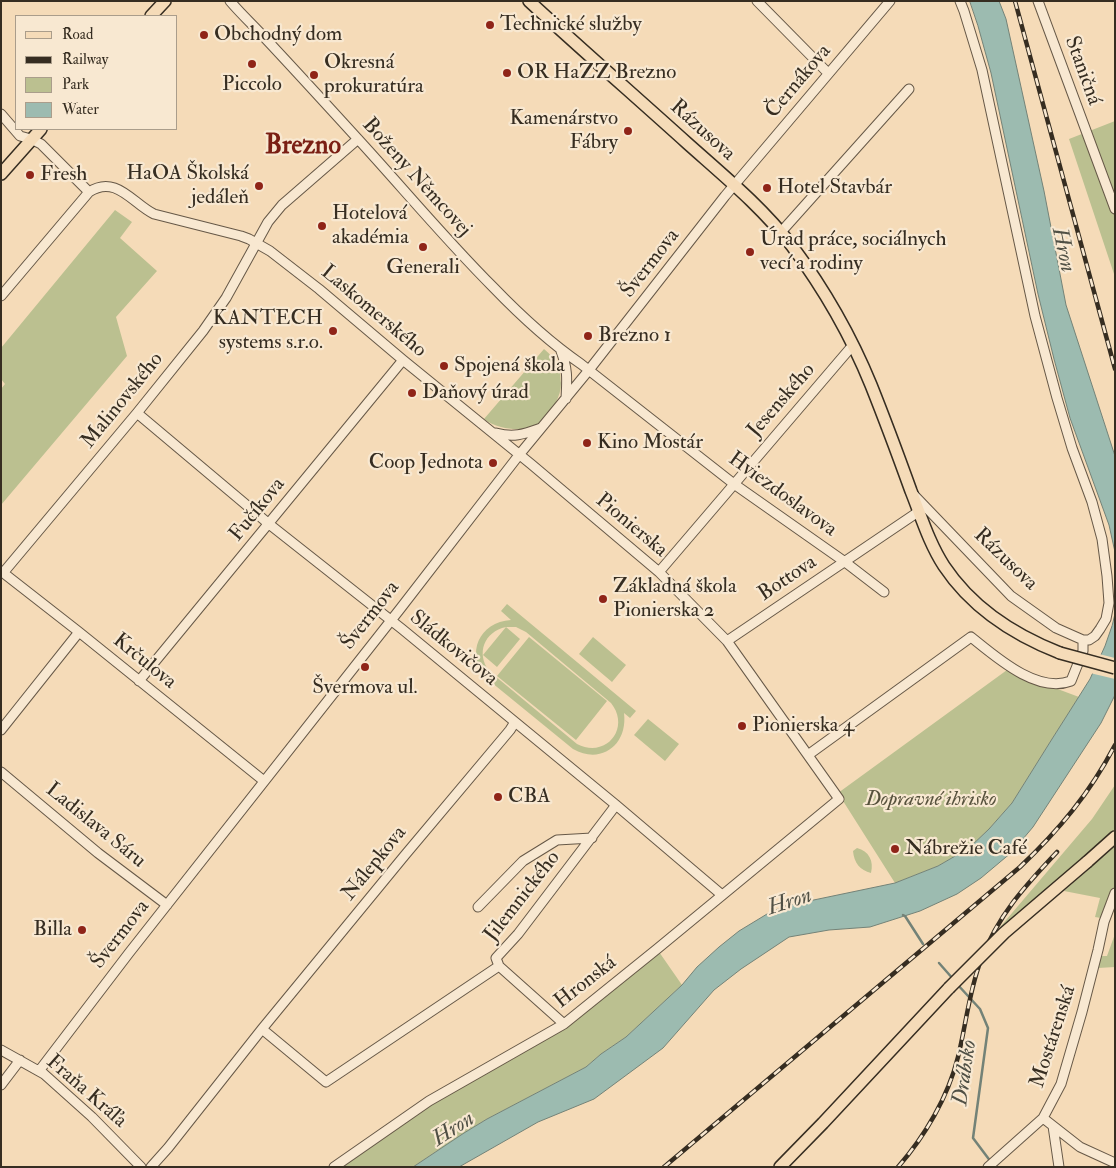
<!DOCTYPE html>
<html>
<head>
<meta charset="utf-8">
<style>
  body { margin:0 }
  #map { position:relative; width:1116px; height:1168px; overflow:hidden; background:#f5dbb8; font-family:"IM FELL Double Pica",serif }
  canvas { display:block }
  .frame { position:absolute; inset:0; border:2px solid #362d21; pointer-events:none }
  .legend { position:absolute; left:15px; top:15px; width:162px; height:115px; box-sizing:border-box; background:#f8e8d1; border:1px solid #aa9d8b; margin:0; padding:6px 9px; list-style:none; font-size:15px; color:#362d21 }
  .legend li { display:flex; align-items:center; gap:10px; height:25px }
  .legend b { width:25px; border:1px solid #aa9d8b }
</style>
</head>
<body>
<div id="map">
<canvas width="1116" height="1168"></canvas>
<div class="frame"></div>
<ul class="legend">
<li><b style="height:6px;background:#f5dbb8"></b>Road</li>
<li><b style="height:6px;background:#362d21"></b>Railway</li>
<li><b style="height:14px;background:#bbc090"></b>Park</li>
<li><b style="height:14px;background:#9cbbb0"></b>Water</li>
</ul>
</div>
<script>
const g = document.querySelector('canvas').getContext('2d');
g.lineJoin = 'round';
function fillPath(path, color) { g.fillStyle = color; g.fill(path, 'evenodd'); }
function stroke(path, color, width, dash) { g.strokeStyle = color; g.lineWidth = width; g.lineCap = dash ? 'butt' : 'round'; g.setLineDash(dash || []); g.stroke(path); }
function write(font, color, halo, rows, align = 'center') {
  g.font = font + ' "IM FELL Double Pica",serif'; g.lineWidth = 4.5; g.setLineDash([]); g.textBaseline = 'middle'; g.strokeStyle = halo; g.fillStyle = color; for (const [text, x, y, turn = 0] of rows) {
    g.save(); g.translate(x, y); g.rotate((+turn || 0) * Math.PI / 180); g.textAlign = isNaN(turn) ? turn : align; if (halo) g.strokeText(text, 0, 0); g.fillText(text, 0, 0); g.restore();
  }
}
const green = new Path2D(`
  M1115,121V277L1069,139Z
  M115,210L132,222L120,238L157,271L116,317L127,356L1,505V389L5,384L1,379V348Z
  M544,349C550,354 556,361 559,368C561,372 560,378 561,383C561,390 559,396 556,402C545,426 526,433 501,427C494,425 489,423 484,419Z
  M507,604L636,711L630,718L624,713C628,745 601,765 573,749L486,678C465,654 479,622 511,620L501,611ZM506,627H516L526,632L611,703C631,728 606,759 577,744L489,671C476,653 484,632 506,627Z
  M506,627L520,639L497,667L483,655Z
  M529,637L607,701L576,740L497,676Z
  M593,637L626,665L612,682L579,654Z
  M1007,670L1079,697L1052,739L1012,803L989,829L969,848L938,866L895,883L838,793Z
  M648,719L679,744L665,761L634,735Z
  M1115,785V829L995,933L1092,819Z
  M1115,846V886L1110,895L1101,918L1095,917L1100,898L1064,891Z
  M857,848C869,851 874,861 871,873C860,870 854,863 853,851Z
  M1115,934V967L1098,968L1101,956H1107Z
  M657,949L682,985L626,1037L601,1054L586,1067L487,1119L464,1133L413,1167H334L429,1101L564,1024Z`);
const water = new Path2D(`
  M970,1H999L1006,19L1044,191L1066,305L1115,456V552L1109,525L1070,418L1054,359L1038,294L991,73L978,26Z
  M1115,614V695L1101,723L1033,827L1012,852L981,878L957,894L920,911L870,927L829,930L789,937L741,969L714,990L663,1048L594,1099L538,1122L459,1167H413L464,1133L487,1119L586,1067L601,1054L626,1037L682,985L697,967L719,947L739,931L767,914L785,906L895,883L938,866L969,848L989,829L1012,803L1052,739L1066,717L1090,679L1105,646L1112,626Z`);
const pier = new Path2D(`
  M1099,654L1115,658V679L1090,673Z`);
const stream = new Path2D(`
  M903,915L905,916L923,944
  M939,963L954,980
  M957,984L980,1009L988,1028L973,1138L991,1162`);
const minor = new Path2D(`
  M230,1C241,14 253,25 264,37C295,70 326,104 357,138C402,187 445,239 493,287C520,315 549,342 581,364L734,484L845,562L884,592
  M757,1L828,73
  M960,1L964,11L982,70L1035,316L1057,398L1072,448L1092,502L1102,539L1107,576L1109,603L1106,619L1100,629L1095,636L1089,640H1083
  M1038,1L1115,209
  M1,114L20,136L31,139L41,144L89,192
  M781,232L909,89
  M1,296L89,192C116,174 133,204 154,214L241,236L249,239L270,251L319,289L403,360L531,464L659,572L727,641L839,799L657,949L564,1024L429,1101L334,1167
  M561,351C568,369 567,380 566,399
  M137,413L269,524L402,629L616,805L722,895
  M496,433C514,438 524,434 541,428
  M914,495L1011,596L1056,628L1083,640
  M1,571L79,632L264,781
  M659,572L853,345
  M3,573L137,413L203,331L226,298L268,222L282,205L358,139
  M727,641L918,512
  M139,681L403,360
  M1,730L79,632
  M808,755L971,637C996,657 1037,694 1071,681L1083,651V640
  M1,772L98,853L167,905
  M478,907L523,861L557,840L592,838
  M564,1024L499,966L496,958L518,934L616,805
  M262,1029L326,1082L499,966
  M1,1050L44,1074L92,1117L141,1167
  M39,1071L129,953L400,609L519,455L589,370L725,196L890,1
  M1,1085L20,1060
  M1043,1118L1080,1147L1115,1163
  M1053,1126L1059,1167
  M151,1167L168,1148L262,1029L405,855L510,730L515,722
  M988,1167L1043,1118L1061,1084L1082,1012L1098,950L1104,922L1115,893`);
const major = new Path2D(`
  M529,1C581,49 635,96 687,143C724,176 762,207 792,246C824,289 851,336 871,385C885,420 898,455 911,491C921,516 929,543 944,566C972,608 1014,635 1060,653
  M151,16L165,1
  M1,174L41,129
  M1087,862L1115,837
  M780,1167L823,1123L949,988`);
const rail = new Path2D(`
  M1015,1L1115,369
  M664,1167L1020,867C1059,830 1090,793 1115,745
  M898,1167C925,1136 948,1097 958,1057C966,1025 969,991 981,960C998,915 1025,886 1057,852`);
const majorBridge = new Path2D(`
  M1060,653L1115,668
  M949,988L1004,933L1087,862`);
const markers = [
  [490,25,5,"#8f2418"],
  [204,35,5,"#8f2418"],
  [252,64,5,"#8f2418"],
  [507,73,5,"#8f2418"],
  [314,75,5,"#8f2418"],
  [628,131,5,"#8f2418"],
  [30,175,5,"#8f2418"],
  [259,186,5,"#8f2418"],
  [767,188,5,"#8f2418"],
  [322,226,5,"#8f2418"],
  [423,247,5,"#8f2418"],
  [750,252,5,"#8f2418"],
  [333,331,5,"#8f2418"],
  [588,336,5,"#8f2418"],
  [444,366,5,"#8f2418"],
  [412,393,5,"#8f2418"],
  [587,443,5,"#8f2418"],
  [493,463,5,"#8f2418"],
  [603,599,5,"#8f2418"],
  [365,667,5,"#8f2418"],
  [742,726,5,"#8f2418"],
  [498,797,5,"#8f2418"],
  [895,849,5,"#8f2418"],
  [82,930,5,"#8f2418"]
];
const poiNames = [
  ["Technické služby",500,25],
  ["Obchodný dom",214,35],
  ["Okresná",324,63],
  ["prokuratúra",324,87],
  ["OR HaZZ Brezno",517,73],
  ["Piccolo",252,85,"center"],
  ["Kamenárstvo",618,119,"right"],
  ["Fábry",618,143,"right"],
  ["HaOA Školská",249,174,"right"],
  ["jedáleň",249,198,"right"],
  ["Fresh",40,175],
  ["Hotel Stavbár",777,188],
  ["Hotelová",332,214],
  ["akadémia",332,238],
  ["Úrad práce, sociálnych",760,240],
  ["vecí a rodiny",760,264],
  ["Generali",423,268,"center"],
  ["KANTECH",323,319,"right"],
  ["systems s.r.o.",323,343,"right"],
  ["Brezno 1",598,336],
  ["Spojená škola",454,366],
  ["Daňový úrad",422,393],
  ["Kino Mostár",597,443],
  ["Coop Jednota",483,463,"right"],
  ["Základná škola",613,587],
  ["Pionierska 2",613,611],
  ["Švermova ul.",365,688,"center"],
  ["Pionierska 4",752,726],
  ["CBA",508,797],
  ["Nábrežie Café",905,849],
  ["Billa",72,930,"right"]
];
const streetNames = [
  ["Staničná",1082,71,70],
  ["Černákova",799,82,-50],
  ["Rázusova",702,131,42],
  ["Boženy Němcovej",416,178,48],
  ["Švermova",651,264,-52],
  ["Laskomerského",373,312,40],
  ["Malinovského",123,401,-51],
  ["Jesenského",782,401,-49],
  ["Hviezdoslavova",782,495,36],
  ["Fučíkova",258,510,-51],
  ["Pionierska",631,526,40],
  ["Rázusova",1005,560,44],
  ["Bottova",788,579,-34],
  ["Švermova",371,616,-52],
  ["Sládkovičova",453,649,39],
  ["Krčulova",144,662,39],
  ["Ladislava Sáru",95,826,39],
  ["Nálepkova",375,864,-51],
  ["Jilemnického",523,897,-52],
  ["Švermova",121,935,-52],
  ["Hronská",586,983,-38],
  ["Mostárenská",1054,1037,-72],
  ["Fraňa Kráľa",86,1092,41]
];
const parkNames = [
  ["Dopravné ihrisko",931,800]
];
const waterNames = [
  ["Hron",1062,250,78],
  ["Hron",790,903,-18],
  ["Drábsko",966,1073,-82],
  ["Hron",454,1130,-33]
];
const districtNames = [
  ["Brezno",303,147]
];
fillPath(green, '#bbc090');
fillPath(water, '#9cbbb0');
stroke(water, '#738277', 1);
fillPath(pier, '#f5dbb8');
stroke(stream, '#738277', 2.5);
stroke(minor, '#665847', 11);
stroke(major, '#362d21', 14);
stroke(minor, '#f8e8d1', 9);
stroke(major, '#f5dbb8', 11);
stroke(rail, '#362d21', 4.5);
stroke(rail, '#f8e8d1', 2.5, [8]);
stroke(majorBridge, '#362d21', 14, []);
stroke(majorBridge, '#f5dbb8', 11);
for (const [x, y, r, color] of markers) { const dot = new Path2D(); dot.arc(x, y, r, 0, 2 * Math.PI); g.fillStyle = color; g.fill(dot); stroke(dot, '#f8e8d1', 2); }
write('21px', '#362d21', '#f8e8d1', poiNames, 'left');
write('21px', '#362d21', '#f8e8d1', streetNames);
write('italic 21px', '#57523d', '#f8e8d1', parkNames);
write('italic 22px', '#505045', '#f8e8d1', waterNames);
write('bold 26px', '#7a1f14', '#f8e8d1', districtNames);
</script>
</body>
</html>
